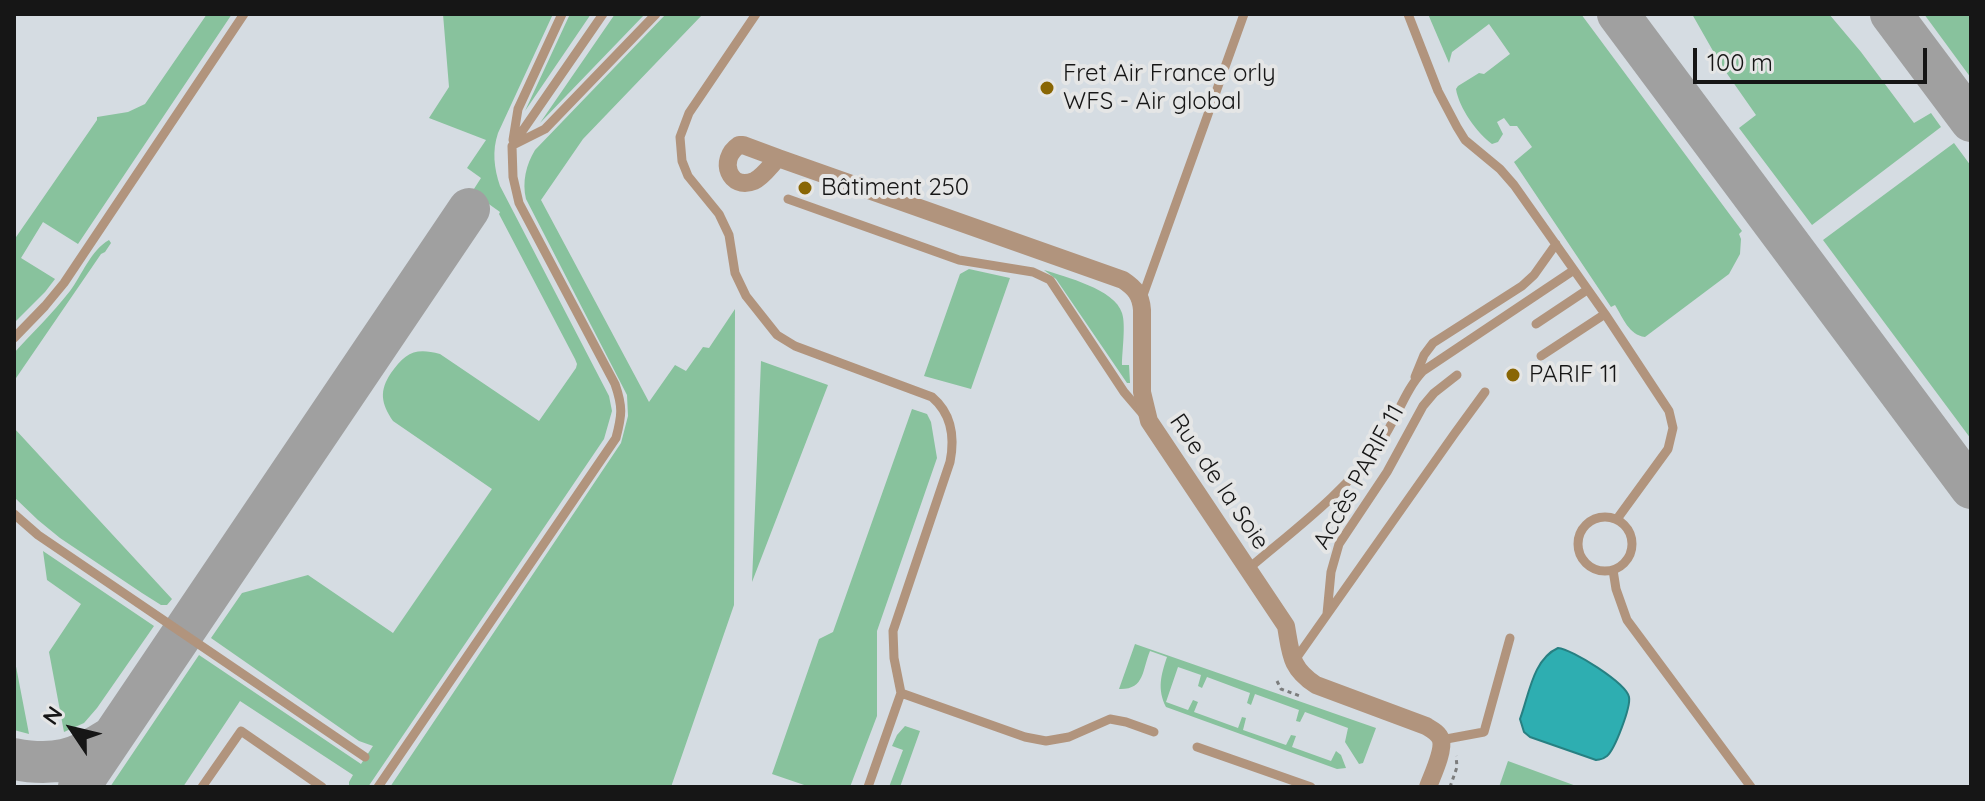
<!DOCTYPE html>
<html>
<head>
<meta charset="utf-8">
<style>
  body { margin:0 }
  #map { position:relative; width:1985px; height:801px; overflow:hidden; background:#e5e6e6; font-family:Quicksand,sans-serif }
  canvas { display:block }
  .frame { position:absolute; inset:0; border:16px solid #161616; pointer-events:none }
  .north { position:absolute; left:32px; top:689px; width:80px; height:80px; -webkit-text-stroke:6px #e5e6e6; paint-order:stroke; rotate:305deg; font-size:22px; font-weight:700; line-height:32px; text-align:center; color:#161616 }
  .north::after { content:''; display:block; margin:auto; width:28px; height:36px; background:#161616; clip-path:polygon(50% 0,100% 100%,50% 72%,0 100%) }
  .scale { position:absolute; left:1693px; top:48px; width:234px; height:36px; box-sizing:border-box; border:4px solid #161616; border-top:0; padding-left:10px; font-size:24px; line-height:28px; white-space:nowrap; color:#161616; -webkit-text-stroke:6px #e5e6e6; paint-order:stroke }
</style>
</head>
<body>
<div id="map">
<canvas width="1985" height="801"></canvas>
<div class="frame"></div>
<div class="north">N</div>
<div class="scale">100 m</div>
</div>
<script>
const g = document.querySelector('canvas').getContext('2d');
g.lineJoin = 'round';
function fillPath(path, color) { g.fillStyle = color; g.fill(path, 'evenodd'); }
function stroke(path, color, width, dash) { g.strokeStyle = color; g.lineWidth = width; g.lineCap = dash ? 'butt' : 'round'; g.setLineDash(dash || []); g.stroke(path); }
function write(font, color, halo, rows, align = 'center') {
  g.font = font + ' Quicksand,sans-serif'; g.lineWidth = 8; g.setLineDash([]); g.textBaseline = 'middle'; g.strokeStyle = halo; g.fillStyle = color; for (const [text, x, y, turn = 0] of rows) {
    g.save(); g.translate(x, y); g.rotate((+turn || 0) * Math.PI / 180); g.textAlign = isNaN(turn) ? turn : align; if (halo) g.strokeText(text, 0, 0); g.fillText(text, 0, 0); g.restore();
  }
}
const built = new Path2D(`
  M14,14H1971V787H14Z`);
const green = new Path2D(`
  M207,14H232L78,244L43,222L21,258L55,279L45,292L14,323V240L97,120V117L128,112L145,104Z
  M443,14H553L498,133C492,151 494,168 500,186L609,396L612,411L604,439L368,787H349V782L353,775L240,701L183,787H110L199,655L361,764L373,746L359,741L211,638L242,593L308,575L393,633L492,489L393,421C381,403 379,391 391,373C405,353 415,347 440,354L539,421L576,368L577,364L575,359L499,214L500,212L472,192L481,178L467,168L486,140L429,118L449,87Z
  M570,14H591L525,111Z
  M615,14H645L540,123Z
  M666,14H703L583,139L541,200L649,402L675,365L686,371L703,347L709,348L735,309L734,605L671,787H390L621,443L628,416L627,395L526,199C522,182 526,165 535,150Z
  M1428,14H1581L1742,231L1739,234L1741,239L1740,254L1729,274L1645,337C1629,335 1623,318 1615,305L1611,307L1514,162L1532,147L1517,126H1510L1504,118L1497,122L1503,134L1498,142L1492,144C1477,133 1459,108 1456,89L1458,86L1479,73L1484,74L1510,54L1489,24L1452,52L1449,63Z
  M1692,14H1829L1861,52L1914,123L1931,113L1941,127L1812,225L1739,128L1756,115L1721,65Z
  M1924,14H1971V78Z
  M1954,143L1971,166V439L1823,240Z
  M109,240L111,243L105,252L101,254L14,381V353C33,332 53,313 70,291C82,275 91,250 109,240Z
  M969,269L1010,278L971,389L924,376L960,274Z
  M1044,270C1065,277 1115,289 1122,313C1126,325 1122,351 1122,365H1129L1130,383H1127L1056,279Z
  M761,361L828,385L752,582Z
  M912,409L927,414L931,422L937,458L877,631V716L850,787H810L772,774L819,639L833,632Z
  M14,428L172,599L167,605H161L142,593L60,538L38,520L14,497Z
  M43,551L154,626L97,708L84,723L64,732L49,652L81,604L47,580Z
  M1135,644L1376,728L1363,763L1359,764L1345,742L1348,728L1305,712L1300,722L1296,721L1299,710L1255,694L1251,705L1247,703L1250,693L1207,677L1202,688L1198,686L1201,675L1178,667L1166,702L1188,710L1193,700L1198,702L1194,712L1238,728L1242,717L1246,718L1243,730L1286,745L1291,735L1296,736L1292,747L1331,761L1336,751L1341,755L1346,768L1337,769L1166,707C1157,689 1161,675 1167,657L1150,651C1142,670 1145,690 1119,689Z
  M14,656L29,734L14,730Z
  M905,726L920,731L900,787H889L903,750L892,746L897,735Z
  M1508,761L1579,787H1499Z`);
const water = new Path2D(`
  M1558,648C1572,649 1626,683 1629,697C1631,707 1615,749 1607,756C1602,760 1602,759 1596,760L1530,737L1524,732L1520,719C1529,695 1533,659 1558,648Z`);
const taxiway = new Path2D(`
  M1618,14L1971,488
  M1891,14L1971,121
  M14,759C54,767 77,760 111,738
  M79,787L469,209`);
const path = new Path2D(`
  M1277,681L1281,689L1300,696
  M1450,787L1457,767L1456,756`);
const lane = new Path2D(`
  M756,14L689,113L680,137L682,161L688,176L719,214L729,235L735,273L746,296L777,335L795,346L932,397C952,414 955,437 950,462L893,631L894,658L901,693L1025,737L1046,741L1069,737L1110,719L1126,722L1154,732
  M1408,14L1438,91L1457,127L1465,140L1500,169L1514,185L1605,314L1669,411L1673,428L1668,449L1617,519
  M513,140L518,109L562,14
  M515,144L545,129L656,14
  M788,199L959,260L1033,272L1050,280L1124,392L1142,413
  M1142,298L1244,14
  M1536,324L1587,290
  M14,338L45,306L64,283L244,14
  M1541,356L1605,314
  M1415,377L1424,355L1433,343L1522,286L1534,275L1556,244
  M14,514L38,535L365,757
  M1578 544a27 27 0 1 1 54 0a27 27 0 1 1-54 0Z
  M1248,569C1295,529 1346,492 1382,440C1397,418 1405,390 1423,371L1574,270
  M1613,570L1616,589L1627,620L1751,787
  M1327,614L1331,572L1339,544L1387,472L1423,406L1434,393L1457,375
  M1295,660L1455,433L1485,392
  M1441,740L1484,732L1510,638
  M1197,747L1311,787
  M202,787L241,731L322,787
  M378,787L616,438C622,415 623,407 615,384L519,203L513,177L512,146L603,14
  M868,787L901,693`);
const street = new Path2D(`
  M739,145H743L778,158C771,165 763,177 754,181C730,191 717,160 739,145Z
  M778,158L1123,280C1135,288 1141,295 1142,310V392L1149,421L1286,626C1291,654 1290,668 1316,685L1426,726C1431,729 1439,733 1441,740C1444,751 1432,776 1428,787`);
const markers = [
  [1047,88,8,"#896604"],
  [805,188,8,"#896604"],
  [1513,375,8,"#896604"]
];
const poiNames = [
  ["Fret Air France orly",1063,74],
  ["WFS - Air global",1063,102],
  ["Bâtiment 250",821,188],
  ["PARIF 11",1529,375]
];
const streetNames = [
  ["Accès PARIF 11",1359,477,-61],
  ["Rue de la Soie",1219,482,56]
];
fillPath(built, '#d5dce2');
fillPath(green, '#88c29d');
fillPath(water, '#2eaeb1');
stroke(water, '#278082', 2);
stroke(taxiway, '#a0a0a0', 42);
stroke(path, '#7c7d7d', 3, [4, 4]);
stroke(lane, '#b1947d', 9);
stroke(street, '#b1947d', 18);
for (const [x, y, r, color] of markers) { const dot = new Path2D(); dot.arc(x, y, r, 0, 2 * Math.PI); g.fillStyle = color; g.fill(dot); stroke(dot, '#e5e6e6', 3); }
write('24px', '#161616', '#e5e6e6', poiNames, 'left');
write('24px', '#161616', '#e5e6e6', streetNames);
</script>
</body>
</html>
